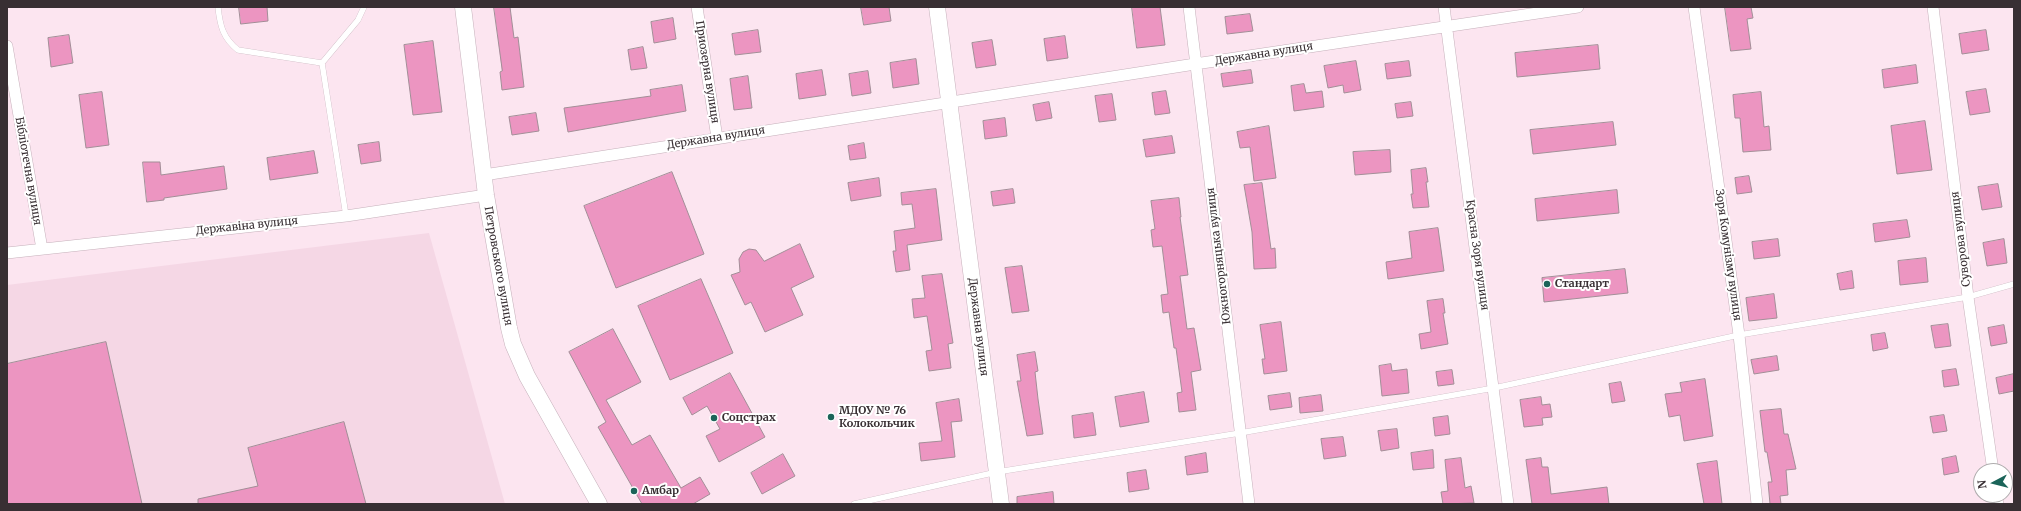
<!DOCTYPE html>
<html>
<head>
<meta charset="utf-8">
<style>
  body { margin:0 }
  #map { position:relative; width:2021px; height:511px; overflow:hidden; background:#fce5f0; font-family:Merriweather,serif }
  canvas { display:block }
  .frame { position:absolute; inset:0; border:8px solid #382f33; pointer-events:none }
  .north { position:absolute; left:1973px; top:463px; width:40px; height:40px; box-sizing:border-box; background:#fff; border:1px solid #afacad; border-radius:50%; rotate:263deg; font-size:11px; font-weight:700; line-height:16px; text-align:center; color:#382f33 }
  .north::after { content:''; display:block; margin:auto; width:14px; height:18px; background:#1b6459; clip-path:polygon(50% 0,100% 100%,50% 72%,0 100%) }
</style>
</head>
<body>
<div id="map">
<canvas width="2021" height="511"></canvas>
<div class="frame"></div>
<div class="north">N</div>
</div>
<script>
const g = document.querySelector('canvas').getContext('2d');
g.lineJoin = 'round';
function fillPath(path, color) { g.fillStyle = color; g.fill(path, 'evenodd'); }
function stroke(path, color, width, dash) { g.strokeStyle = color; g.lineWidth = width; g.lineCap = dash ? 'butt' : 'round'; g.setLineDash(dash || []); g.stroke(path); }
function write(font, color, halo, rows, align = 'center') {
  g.font = font + ' Merriweather,serif'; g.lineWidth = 4; g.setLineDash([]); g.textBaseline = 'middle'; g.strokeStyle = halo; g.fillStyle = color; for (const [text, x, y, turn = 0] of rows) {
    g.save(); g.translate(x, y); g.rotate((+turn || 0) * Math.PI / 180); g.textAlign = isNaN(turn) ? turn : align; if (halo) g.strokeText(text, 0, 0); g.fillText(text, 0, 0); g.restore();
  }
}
const built = new Path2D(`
  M429,233L505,504H7V285Z`);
const building = new Path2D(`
  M239,7H267L268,21L241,24Z
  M494,7H510L514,38L518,37L524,87L502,90L500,72L502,71Z
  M861,7H889L891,21L864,25Z
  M1132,7H1160L1165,45L1137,48Z
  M1725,7H1751L1753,18L1747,19L1751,49L1731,51Z
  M1250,14L1253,31L1227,34L1225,17Z
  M673,18L676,39L654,43L651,22Z
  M758,30L761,52L735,55L732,34Z
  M1986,30L1989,50L1962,54L1959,34Z
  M69,35L73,63L51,67L48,38Z
  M1065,36L1068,58L1047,61L1044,39Z
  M992,40L996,65L976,68L972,43Z
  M433,41L442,112L413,115L404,45Z
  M1598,45L1600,69L1517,77L1515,53Z
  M643,47L647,68L631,70L628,50Z
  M916,59L919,84L893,88L890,63Z
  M1356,61L1361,90L1344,93L1343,85L1328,88L1324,66Z
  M1409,61L1411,76L1387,79L1385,64Z
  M1916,65L1918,83L1884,88L1882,70Z
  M822,70L826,95L799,99L796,74Z
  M1251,70L1253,83L1223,87L1221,74Z
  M868,71L871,93L852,96L849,74Z
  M748,76L752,108L734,110L730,79Z
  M1304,84L1306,93L1322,91L1324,107L1294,111L1291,86Z
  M682,85L686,111L568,132L564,108L651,96L650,90Z
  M1986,89L1990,112L1970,115L1966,92Z
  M1166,91L1170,113L1155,115L1152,93Z
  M102,92L109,145L86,148L79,95Z
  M1761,92L1764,127L1769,126L1771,150L1743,152L1740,118H1735L1733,95Z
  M1112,94L1116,120L1099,122L1095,96Z
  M1049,102L1052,118L1036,121L1033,105Z
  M1411,102L1413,116L1397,118L1395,104Z
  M536,113L539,131L512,135L509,117Z
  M1005,118L1007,136L985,139L983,121Z
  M1925,121L1932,170L1897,174L1891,126Z
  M1613,122L1616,145L1533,154L1530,130Z
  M1269,126L1276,178L1254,181L1250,147L1240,148L1237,132Z
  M1172,136L1175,153L1146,157L1143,140Z
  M379,142L381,161L361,164L358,145Z
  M864,143L866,158L850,160L848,146Z
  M1390,150L1391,172L1355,175L1353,152Z
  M314,151L318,173L270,180L267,158Z
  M143,162H160L161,175L224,166L227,189L164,198V200L147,202Z
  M1426,168L1428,182H1426L1429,207L1413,208L1411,194H1413L1411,170Z
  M672,172L704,254L616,288L584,206Z
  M1749,176L1752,192L1737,194L1735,178Z
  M879,178L881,196L851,201L848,183Z
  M1262,183L1271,249L1275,248L1276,268L1254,269L1252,232L1244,185Z
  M1998,184L2002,207L1982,210L1978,187Z
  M936,189L942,240L907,245L910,270L896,272L893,251H896L894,231L915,228L912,204L902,205L901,193Z
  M1013,189L1015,203L993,206L991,192Z
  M1617,190L1619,213L1537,221L1535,199Z
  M1179,198L1181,217H1180L1188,275L1180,276L1187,329L1194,328L1201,370L1191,372L1196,410L1179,412L1177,393L1182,392L1176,348H1174L1169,312L1163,313L1161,295L1168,294L1162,246L1153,247L1151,230L1155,229L1151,201Z
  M1907,220L1910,237L1875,242L1873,224Z
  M1438,228L1444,271L1388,279L1386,262L1412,258L1409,232Z
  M1778,239L1780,256L1754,259L1752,242Z
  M2004,239L2007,263L1987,266L1983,243Z
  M800,244L814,277L791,288L803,315L765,332L751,302L745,305L731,275L740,272L739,259L743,252L749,249L756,250L764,261Z
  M1926,258L1928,282L1900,285L1898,261Z
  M1022,266L1029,311L1012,313L1005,268Z
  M1625,269L1628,293L1544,302L1542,278Z
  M1852,271L1854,288L1840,290L1837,274Z
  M942,274L953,343L948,344L951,368L929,371L926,351L932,350L927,316L914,318L912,299L925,298L922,276Z
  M701,279L733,353L670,380L638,306Z
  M1774,294L1777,318L1749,321L1746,298Z
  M1443,299L1445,313H1443L1448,344L1421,349L1419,334L1431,332L1427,301Z
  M1281,322L1287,371L1264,374L1262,359H1265L1260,325Z
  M1948,324L1951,346L1935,348L1931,326Z
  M2004,325L2007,343L1991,346L1988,328Z
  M613,329L641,382L606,400L632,445L650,435L681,488L700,477L710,494L693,504H642L598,427L606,422L569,352Z
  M1885,333L1888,348L1873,351L1871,335Z
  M106,342L142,504H7V364Z
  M1035,352L1038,371L1035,372L1038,399L1043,434L1027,436L1017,381H1021L1017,355Z
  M1777,356L1779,370L1754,374L1751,360Z
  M1391,364L1392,371L1407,369L1409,393L1382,396L1379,366Z
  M1956,369L1959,385L1944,387L1942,371Z
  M1452,370L1454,384L1438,386L1436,372Z
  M730,373L765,437L719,462L706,436L720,429L707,406L692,415L683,398Z
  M2014,374V391L1999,394L1996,378Z
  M1705,379L1713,436L1684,441L1680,415L1669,417L1665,394L1682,392L1680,383Z
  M1621,382L1625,401L1612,403L1609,384Z
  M1144,392L1149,422L1120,427L1115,397Z
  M1290,393L1292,407L1270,410L1268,396Z
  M1321,395L1323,411L1300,413L1299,398Z
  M1541,397L1542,405L1550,404L1552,417L1542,418L1543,425L1524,427L1520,400Z
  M959,399L962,421L951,422L955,457L921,461L919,443L942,441L936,403Z
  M1781,409L1784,434H1788L1796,469L1786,470L1788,495L1780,496L1781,504H1770L1768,482H1772L1767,452H1765L1760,411Z
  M1093,413L1096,435L1074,438L1072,416Z
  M1944,415L1947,431L1933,433L1930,417Z
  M1448,416L1450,434L1435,436L1433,418Z
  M344,422L366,504H198V499L258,486L248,448Z
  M1397,429L1399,448L1381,451L1378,431Z
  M1343,437L1346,456L1324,459L1321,439Z
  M1433,450L1434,468L1413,470L1411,453Z
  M1206,453L1208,472L1187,475L1185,457Z
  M783,454L795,476L762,494L751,473Z
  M1956,456L1959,472L1944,475L1942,459Z
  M1461,458L1465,488L1471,486L1474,503L1443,504L1441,492L1448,491L1445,460Z
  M1541,458L1542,467H1548L1551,494L1607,487L1609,504H1532L1526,460Z
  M1717,461L1722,504H1704L1697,464Z
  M1146,470L1149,489L1129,492L1127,473Z
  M1053,492L1054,504H1017V497Z`);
const service = new Path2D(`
  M218,7C220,26 223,38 238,50L322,63L346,216
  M322,63L358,20L364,7
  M854,504L997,472L1240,433L1494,388L1739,335L1968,297L2014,284`);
const minor = new Path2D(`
  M697,7L717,138
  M1189,7L1249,504
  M1444,7L1508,504
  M1694,7L1739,335L1757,504
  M1933,7L1968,297L1993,471
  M7,46L42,249
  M484,175L1195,64L1578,7
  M7,253L346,216L486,195
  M1996,495L1998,504`);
const secondary = new Path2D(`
  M463,7L486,195L509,328L513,344L527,376L599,504
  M937,7L1001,504`);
const markers = [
  [1547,284,4,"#1b6459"],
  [831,417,4,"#1b6459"],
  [714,418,4,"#1b6459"],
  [634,491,4,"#1b6459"]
];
const streetNames = [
  ["Державна вулиця",1264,54,-9],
  ["Приозерна вулиця",707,72,81],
  ["Державна вулиця",716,138,-9],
  ["Бібліотечна вулиця",28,171,80],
  ["Державіна вулиця",247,226,-6],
  ["Суворова вулиця",1961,239,-97],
  ["Красна Зоря вулиця",1477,255,82],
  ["Зоря Комунізму вулиця",1728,255,82],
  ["Южногорняцька вулиця",1219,256,-97],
  ["Петровського вулиця",498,266,80],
  ["Державна вулиця",978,327,83]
];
const poiNames = [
  ["Стандарт",1555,284],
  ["МДОУ № 76",839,411],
  ["Колокольчик",839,424],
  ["Соцстрах",722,418],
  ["Амбар",642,491]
];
fillPath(built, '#f5d7e5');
fillPath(building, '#ec95c1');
stroke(building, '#a28e97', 1);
stroke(service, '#c5b0ba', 6);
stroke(minor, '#c5b0ba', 12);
stroke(secondary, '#c5b0ba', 17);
stroke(service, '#fff', 5.5);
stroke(minor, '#fff', 11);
stroke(secondary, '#fff', 16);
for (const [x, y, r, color] of markers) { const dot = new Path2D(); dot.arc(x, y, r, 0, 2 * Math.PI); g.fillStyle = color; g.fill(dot); stroke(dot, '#fff', 1.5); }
write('11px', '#382f33', '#fff', streetNames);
write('bold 11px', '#382f33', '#fff', poiNames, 'left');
</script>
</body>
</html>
